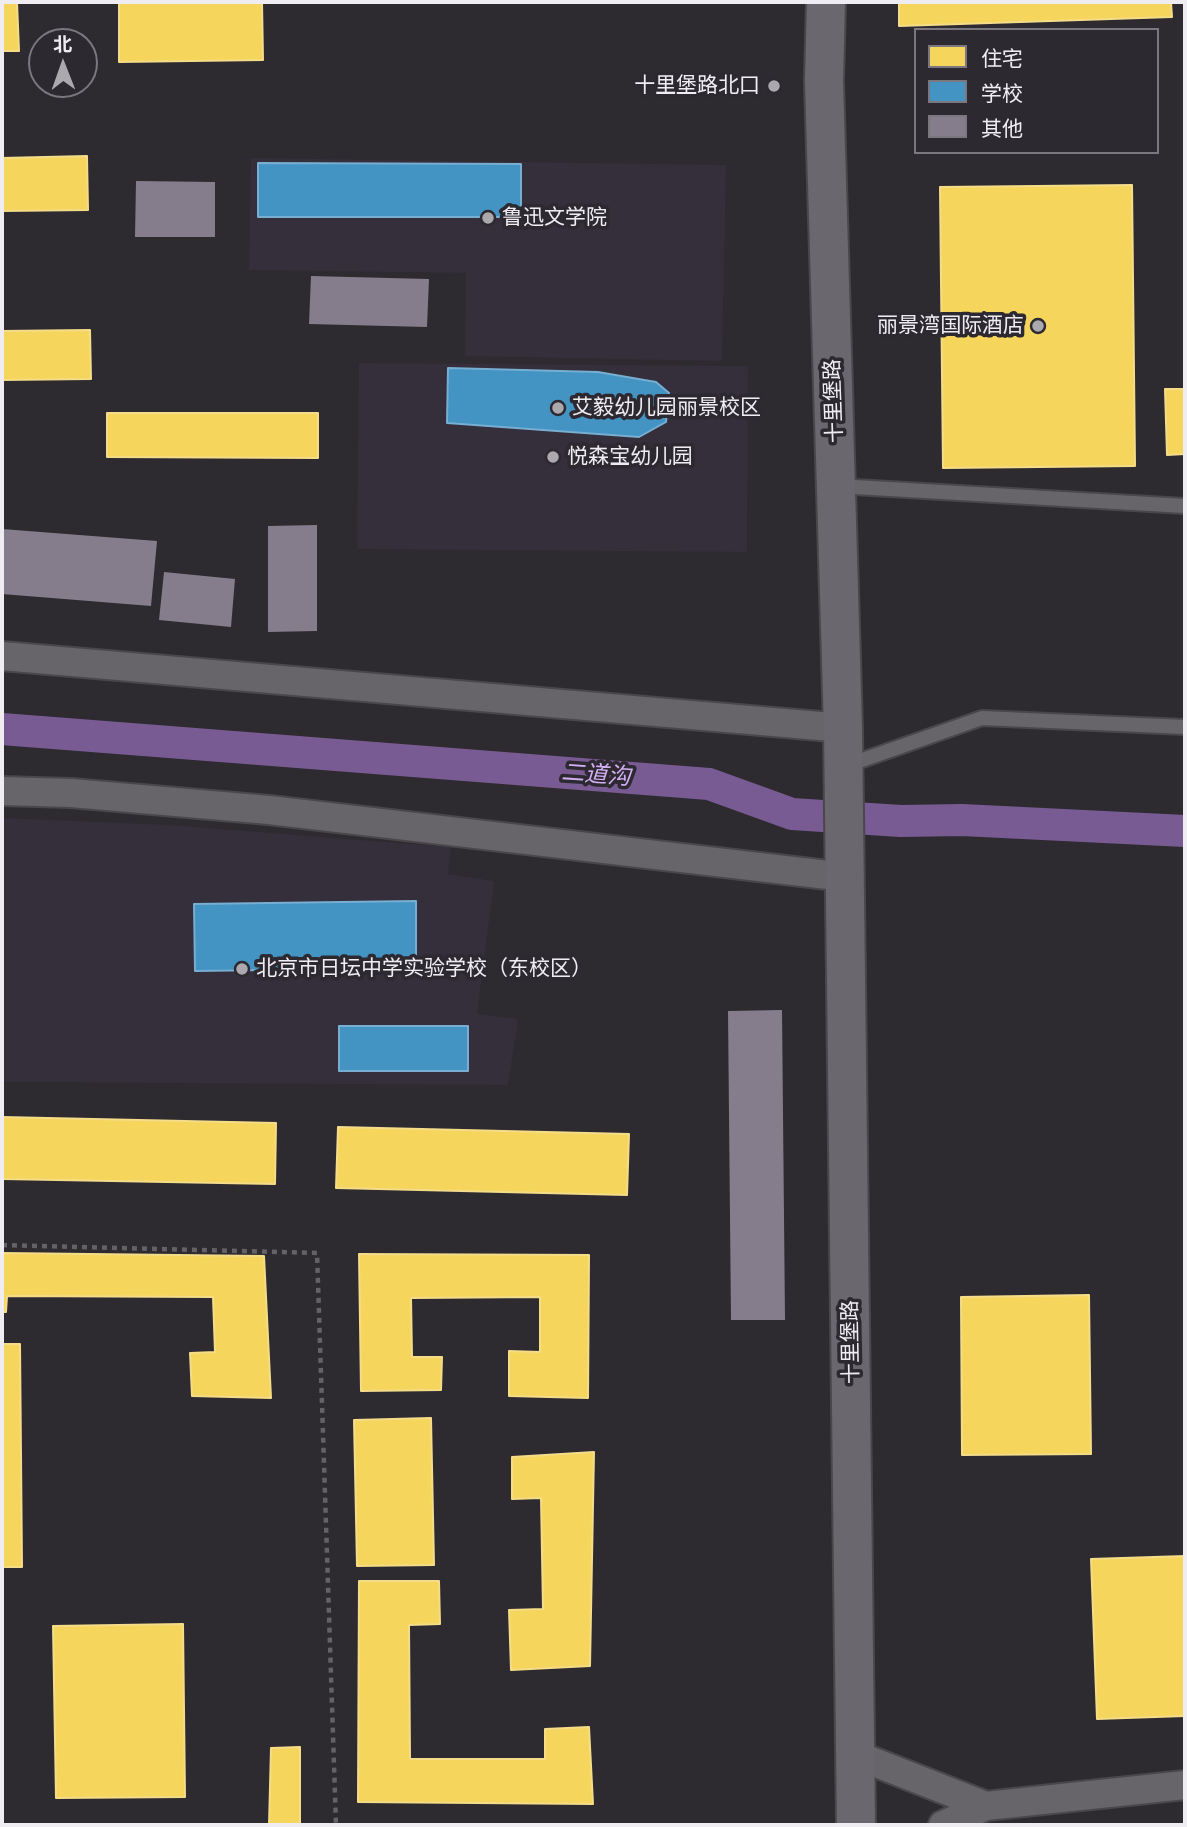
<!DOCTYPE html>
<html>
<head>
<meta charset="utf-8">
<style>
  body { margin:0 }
  #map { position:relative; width:1187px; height:1827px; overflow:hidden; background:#2d2b2f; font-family:Quicksand,"Noto Sans SC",sans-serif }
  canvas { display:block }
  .frame { position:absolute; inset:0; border:4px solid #f0edf2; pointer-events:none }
  .legend { position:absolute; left:914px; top:28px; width:245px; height:126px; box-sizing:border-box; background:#2d2931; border:2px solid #7b777e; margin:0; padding:9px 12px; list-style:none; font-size:21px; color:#f0edf2 }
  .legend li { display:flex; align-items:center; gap:14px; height:35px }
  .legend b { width:35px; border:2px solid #7b777e }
  .north { position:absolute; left:28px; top:28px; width:70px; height:70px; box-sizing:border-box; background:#2d2931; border:2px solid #7b777e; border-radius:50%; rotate:359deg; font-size:19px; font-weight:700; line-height:28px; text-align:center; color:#f0edf2 }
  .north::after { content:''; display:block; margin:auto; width:24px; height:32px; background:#aca9ae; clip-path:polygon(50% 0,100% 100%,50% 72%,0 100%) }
</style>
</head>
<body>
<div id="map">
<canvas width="1187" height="1827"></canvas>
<div class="frame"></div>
<ul class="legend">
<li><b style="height:19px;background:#f6d55c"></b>住宅</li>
<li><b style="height:19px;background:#4393c3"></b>学校</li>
<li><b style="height:19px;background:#857d8c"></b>其他</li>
</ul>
<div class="north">北</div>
</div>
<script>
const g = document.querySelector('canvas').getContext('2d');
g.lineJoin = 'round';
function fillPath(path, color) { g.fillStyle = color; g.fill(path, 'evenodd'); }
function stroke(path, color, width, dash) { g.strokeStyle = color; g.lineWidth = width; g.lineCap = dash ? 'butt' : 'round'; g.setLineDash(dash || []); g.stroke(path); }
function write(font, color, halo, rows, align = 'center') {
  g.font = font + ' Quicksand,"Noto Sans SC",sans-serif'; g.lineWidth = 7; g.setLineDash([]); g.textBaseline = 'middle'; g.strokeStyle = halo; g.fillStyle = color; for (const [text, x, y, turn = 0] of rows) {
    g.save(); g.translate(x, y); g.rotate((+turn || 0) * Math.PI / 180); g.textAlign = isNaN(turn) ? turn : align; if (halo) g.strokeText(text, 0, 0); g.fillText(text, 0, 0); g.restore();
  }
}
const built = new Path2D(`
  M251,158L726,165L722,361L465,356L466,273L249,270Z
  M359,363L748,366L747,552L357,549Z
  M3,818L169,825L451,847L448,874L494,881L477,1014L518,1019L508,1085L2,1082Z`);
const homes = new Path2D(`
  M2,2H17L19,51H2Z
  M119,2H262L263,60L119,62Z
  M899,2H1171L1172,17L899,26Z
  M87,156L88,210L2,211V158Z
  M1132,185L1135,466L943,468L940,187Z
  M90,330L91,379L2,380V331Z
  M1165,389H1185V454L1167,455Z
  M107,413H318V458L107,457Z
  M2,1117L276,1123L275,1184L2,1179Z
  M338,1127L629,1134L627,1195L336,1188Z
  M2,1253L264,1256L271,1398L192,1396L190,1353L215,1352L213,1297L7,1296L6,1312H2Z
  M359,1254L589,1255L588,1398L509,1396V1351L540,1352V1297L411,1298L412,1357H442L441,1390L361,1391Z
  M1089,1295L1091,1454L962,1455L961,1297Z
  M2,1344H20L22,1567H2Z
  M431,1418L434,1565L357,1566L354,1420Z
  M594,1452L590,1666L511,1670L509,1610L543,1609L541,1498L512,1499V1457Z
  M1185,1556V1716L1097,1719L1091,1559Z
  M359,1581H439L440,1624L409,1625L410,1759H545V1729L589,1727L593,1804L358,1802Z
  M183,1624L185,1797L56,1798L53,1626Z
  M300,1747V1825H269L271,1748Z`);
const schools = new Path2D(`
  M258,163L521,164V217H258Z
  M448,368L598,372L656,382L669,393L666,422L639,437L447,423Z
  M416,901V968L195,971L194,904Z
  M339,1026H468V1071H339Z`);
const canal = new Path2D(`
  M2,729L709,784L792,814L901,821L962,820L1185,831`);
const building = new Path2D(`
  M136,181L215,182V237H135Z
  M311,276L429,279L427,327L309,324Z
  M317,525V631L268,632V526Z
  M2,529L157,541L151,606L2,594Z
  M164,572L235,579L231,627L159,620Z
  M782,1010L785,1320H731L728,1011Z`);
const path = new Path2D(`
  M2,1245L317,1253L336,1825`);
const lane = new Path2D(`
  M837,486L1185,506
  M845,766L982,718L1185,727`);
const street = new Path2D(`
  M2,656L843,728
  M2,791L71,793L269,810L845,877
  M856,1755L986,1806L1185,1785
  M943,1825L986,1806`);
const secondary = new Path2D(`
  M826,2L824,81L843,728L856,1825`);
const markers = [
  [774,86,7,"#aca9ae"],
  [488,218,7,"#aca9ae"],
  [1038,326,7,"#aca9ae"],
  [558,408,7,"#aca9ae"],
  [553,457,7,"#aca9ae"],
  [242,969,7,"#aca9ae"]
];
const poiNames = [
  ["十里堡路北口",760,86,"right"],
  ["鲁迅文学院",502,218],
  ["丽景湾国际酒店",1024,326,"right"],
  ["艾毅幼儿园丽景校区",572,408],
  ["悦森宝幼儿园",567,457],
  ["北京市日坛中学实验学校（东校区）",256,969]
];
const streetNames = [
  ["十里堡路",834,401,-92],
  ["十里堡路",851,1342,-91]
];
const waterNames = [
  ["二道沟",596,775,4]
];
fillPath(built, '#352e3b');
fillPath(homes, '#f6d55c');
stroke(homes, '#f4dc89', 2);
fillPath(schools, '#4393c3');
stroke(schools, '#77aed1', 2);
stroke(canal, '#795b93', 32);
fillPath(building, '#857d8c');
stroke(lane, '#4a474b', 18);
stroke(street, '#4a474b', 32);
stroke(secondary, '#4a474b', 42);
stroke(path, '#646266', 4.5, [5, 5]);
stroke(lane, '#676569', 14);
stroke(street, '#676569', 28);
stroke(secondary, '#6b676f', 38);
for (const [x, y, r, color] of markers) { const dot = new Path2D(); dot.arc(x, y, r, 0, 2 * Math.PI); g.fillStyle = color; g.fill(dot); stroke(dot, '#2d2931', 2.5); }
write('21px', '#f0edf2', '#2d2931', poiNames, 'left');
write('21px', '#f0edf2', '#2d2931', streetNames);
write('italic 23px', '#d2aef3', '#2d2931', waterNames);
</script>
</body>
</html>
